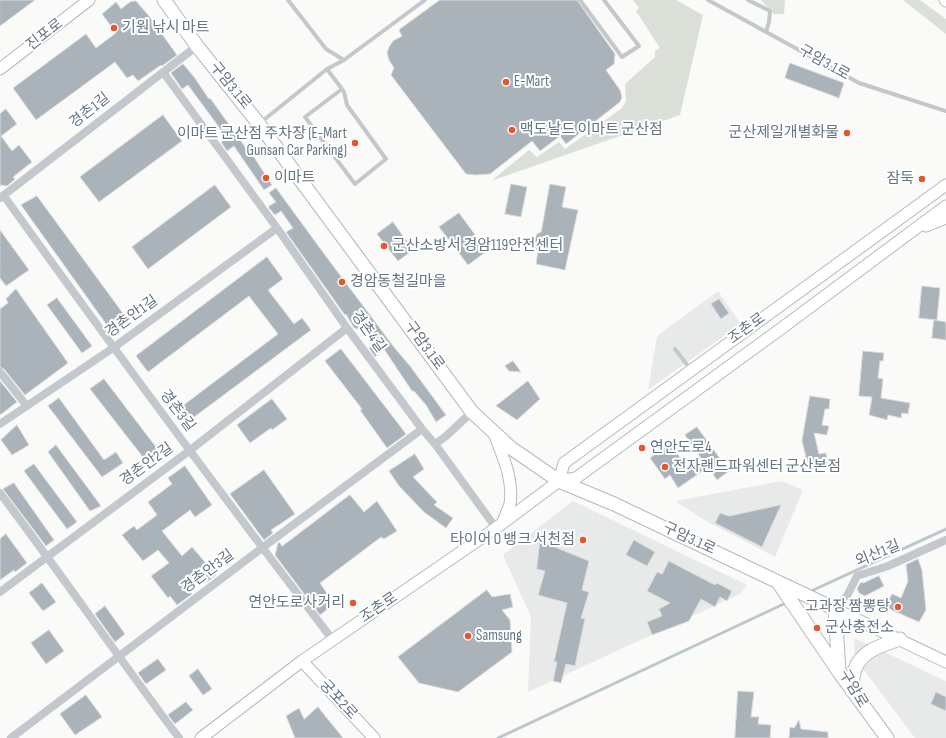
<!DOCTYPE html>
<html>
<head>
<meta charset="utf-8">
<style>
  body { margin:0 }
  canvas { display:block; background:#fafaf8 }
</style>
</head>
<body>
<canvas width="946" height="738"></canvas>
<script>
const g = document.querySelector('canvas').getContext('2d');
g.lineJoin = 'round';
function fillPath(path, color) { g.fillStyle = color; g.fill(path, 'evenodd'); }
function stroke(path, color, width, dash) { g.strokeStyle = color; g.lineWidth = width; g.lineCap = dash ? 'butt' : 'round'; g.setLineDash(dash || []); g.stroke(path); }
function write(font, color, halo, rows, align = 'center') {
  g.font = font + ' "Sofia Sans Condensed","Noto Sans KR",sans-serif'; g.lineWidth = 4; g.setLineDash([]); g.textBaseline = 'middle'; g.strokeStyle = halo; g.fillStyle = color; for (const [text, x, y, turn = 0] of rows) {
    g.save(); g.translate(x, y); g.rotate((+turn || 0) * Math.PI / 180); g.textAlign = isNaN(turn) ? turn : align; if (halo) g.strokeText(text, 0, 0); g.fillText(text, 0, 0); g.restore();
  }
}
const built = new Path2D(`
  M718,291L741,324L648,390L657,336Z
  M782,481L803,490L775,557L708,522L675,501Z
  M573,501L747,585L740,594L528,692L531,617L503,555Z
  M854,638L946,681V738H915L855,658Z`);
const green = new Path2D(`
  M633,0H676L703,15L680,115L491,181L529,150L537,157L559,142L565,149L622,108L626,101L625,84L655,57V51L660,48L636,11L639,8Z
  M761,0H785L784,14H774Z
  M903,0H920L946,19V34Z`);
const stream = new Path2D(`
  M809,592L946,529
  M498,738L788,602`);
const building = new Path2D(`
  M0,0H35L0,26Z
  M440,0H577L615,54L614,64L606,70L620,90L622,97L620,102L566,144L560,136L540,151L532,141L490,174L476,175L466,174L391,75L394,68L389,60L387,53L389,47L393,41L402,36L399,30Z
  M136,1L149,16L177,55L162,66L161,65L138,81L133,75L127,78L115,62L36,120L13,88L86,34L96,48L116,33L102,14L116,2L121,9L130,2Z
  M790,63L844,83L839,98L785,78Z
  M183,64L194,77L209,99L210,98L243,144L249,152L250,151L272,185L264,190L234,146L227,151L221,142L227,138L188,85L182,89L171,73Z
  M6,109L17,124L1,136L12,151L19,145L32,162L13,177L15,179L7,186L0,185V114Z
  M163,115L182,141L99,202L80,177Z
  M511,184L527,187L521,217L505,214Z
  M550,184L566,187L562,207L578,210L565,270L536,264L538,251L534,247V240L537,234L541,232Z
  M215,185L231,207L148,269L132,247Z
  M276,188L322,251L393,346L410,366L446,415L436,422L426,405L414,391H412L384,349L375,357L369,348L379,342L364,324L358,330L356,328H354L346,314L345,315L342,311L286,232L293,228L281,211L275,215L269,208V206L276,202L269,193Z
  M37,196L130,323L114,335L21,205Z
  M459,213L487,251L468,265L439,227Z
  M393,222L413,250L398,261L377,234Z
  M0,230L29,270L6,286L0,278Z
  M267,257L283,279L268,290L294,324L302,318L311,330L186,423L177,410L278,334L249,296L148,372L136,356Z
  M922,286L940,288L937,320L919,318Z
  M16,289L68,363L25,395L4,369L0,367V309L8,303L6,299Z
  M57,298L92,346L82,353L47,305Z
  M719,299L729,313L721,319L711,304Z
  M934,320L946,322V340L932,338Z
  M341,349L406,434L387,448L360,410L362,409L325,361Z
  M863,351L884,353L883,361H880L878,378L883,379L881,398L910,403L908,414L902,413L901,418L888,415L887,420L869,415L872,397L859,396Z
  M513,361L521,372L509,371L505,366Z
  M104,379L159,451L146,461L90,389Z
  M0,381L17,402L0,415Z
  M528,381L540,399L517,420L496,406Z
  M810,396L830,399L829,409H825L822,425L829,426L827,435L814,433L819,454L826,453L828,464L824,465L825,470L815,472L814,468L809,469L802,441Z
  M59,398L104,460L116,452L123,463L102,477L48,406Z
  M272,399L287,419L272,430L271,428L250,443L237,425Z
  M17,425L29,445L12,455L1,440Z
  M697,427L729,471L717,480L708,467L678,488L670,475L665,479L650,458L670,443L687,468L701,458L685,435Z
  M56,445L101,506L90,511L48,452Z
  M415,454L424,469L413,477L437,502L434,505L453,518L446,528L424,512L399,486L389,471Z
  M34,464L77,522L67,529L24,471Z
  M185,466L212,505L195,517L190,510L162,531L182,556L192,547L216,575L207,582L203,578L188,589L192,594L177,605L170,596L168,598L151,576L169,563L158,550L143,561L122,535L134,526L137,530L157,515L148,502L172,484L168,478Z
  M264,470L295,514L271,530L273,533L264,540L230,494Z
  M14,483L54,540L46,546L3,489Z
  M350,495L364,512L377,501L397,531L384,539L381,537L320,583L334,604L320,615L275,555L278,543L279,542L282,546Z
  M781,505L762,547L715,523L720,513L729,516Z
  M6,534L27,563L15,572L14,570L0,580V539Z
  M634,540L655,552L647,566L626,555Z
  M540,541L589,561L582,590L589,592L581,618L585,619L575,666L566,664L561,683L553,681L557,662H554L567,603L538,595L545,571L537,569Z
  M918,559L922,570L926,610L919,622L885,607L892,594L901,598L908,581L906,565Z
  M669,561L715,585L717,583L732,591L727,601L720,597L715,607L701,599L689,621L652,635L647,622L662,616L659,609L670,603L647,591L657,572L662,574Z
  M879,576L884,586L865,596L859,593L857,589L860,583L862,582L863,583Z
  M42,583L56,602L43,611L29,593Z
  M487,590L492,597L510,594L513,607L502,610L510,620L512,652L458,692L419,683L398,657Z
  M105,606L125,634L115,642L95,614Z
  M49,630L64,651L46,664L31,643Z
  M158,659L166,670L146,684L138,673Z
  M198,669L212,689L203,695L189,676Z
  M738,691L754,692L751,717H759L758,724L771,725L770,738H735Z
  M936,692L946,697V711L931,704Z
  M86,695L102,717L75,735L60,714Z
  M186,702L193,710L175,724L168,715Z
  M318,707L343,738H295L286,716L299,708L304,719Z
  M799,720L801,729L828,732V738H789L790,727L794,728Z`);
const lane = new Path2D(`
  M288,0L326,49L344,60
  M580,0L622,57L639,46L604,0
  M708,0L859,83L946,111
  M748,0L770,11L769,22L766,32
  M327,69L342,89L344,92L347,105L386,159L355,184L305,117L342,89
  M260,123L327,69L344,60L425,0
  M675,349L688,366V370`);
const street = new Path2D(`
  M163,72L277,228L347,328L422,429L435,444L496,528
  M4,196C111,345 220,493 332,639
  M0,198L197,46
  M0,372L27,406
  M0,424L113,348L277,228
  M435,444L445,437L472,412
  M0,493C61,574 118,657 179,738
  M0,592L189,451L347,328
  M835,609L847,596L857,576L888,566L946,540
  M11,738L262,548L422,429`);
const secondary = new Path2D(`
  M945,0L946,1
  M0,69L89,0
  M926,226L946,218
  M494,433C502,455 514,479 510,504C508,510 505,516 503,522
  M559,481L564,463L946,185
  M835,609L946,662
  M302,661L374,738
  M201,738L302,661L496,528L559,481L576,478L786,325L946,206`);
const primary = new Path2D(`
  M164,0L197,46L259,124L472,412L511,448L559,481L614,504L835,609L839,672L887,738
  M778,582L839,672
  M852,691C853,684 852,675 855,669C862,650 883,645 900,639`);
const markers = [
  [114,28,4,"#e4572e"],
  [506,82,4,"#e4572e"],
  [512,130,4,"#e4572e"],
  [847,133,4,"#e4572e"],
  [355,143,4,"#e4572e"],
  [266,178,4,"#e4572e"],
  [922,179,4,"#e4572e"],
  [384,246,4,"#e4572e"],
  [342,282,4,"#e4572e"],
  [642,448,4,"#e4572e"],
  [665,467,4,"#e4572e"],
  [583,540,4,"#e4572e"],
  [353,603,4,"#e4572e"],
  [898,607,4,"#e4572e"],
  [817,628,4,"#e4572e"],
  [468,636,4,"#e4572e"]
];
const poiNames = [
  ["기원 낚시 마트",122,28],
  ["E-Mart",514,82],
  ["맥도날드 이마트 군산점",520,130],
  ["군산제일개별화물",839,133,"right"],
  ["이마트 군산점 주차장 (E-Mart",347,134,"right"],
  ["Gunsan Car Parking)",347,151,"right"],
  ["이마트",274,178],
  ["잠둑",914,179,"right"],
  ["군산소방서 경암119안전센터",392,246],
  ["경암동철길마을",350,282],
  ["연안도로4",650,448],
  ["전자랜드파워센터 군산본점",673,467],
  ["타이어 O 뱅크 서천점",575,540,"right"],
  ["연안도로사거리",345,603,"right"],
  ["고과장 짬뽕탕",890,607,"right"],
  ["군산충전소",825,628],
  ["Samsung",476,636]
];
const streetNames = [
  ["진포로",45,35,-38],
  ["구암3.1로",824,63,29],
  ["구암3.1로",230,86,51],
  ["경촌1길",90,111,-38],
  ["경촌안1길",132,317,-36],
  ["조촌로",747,329,-36],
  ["경촌4길",368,332,54],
  ["구암3.1로",424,346,54],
  ["경촌3길",177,411,53],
  ["경촌안2길",147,465,-36],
  ["구암3.1로",689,539,25],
  ["외산1길",878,554,-22],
  ["경촌안3길",208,572,-37],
  ["조촌로",379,608,-34],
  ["구암로",853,689,59],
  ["궁포2로",338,700,47]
];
fillPath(built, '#e8e9e9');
fillPath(green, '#dadfd7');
stroke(stream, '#bbc7cb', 3);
fillPath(building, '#aab3b9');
stroke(building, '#dcdcda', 1);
stroke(secondary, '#b3babf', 13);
stroke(primary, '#b5babe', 15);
stroke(lane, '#c3c8cc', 4);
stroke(street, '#c3c8cc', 8);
stroke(secondary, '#fff', 11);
stroke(primary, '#fff', 13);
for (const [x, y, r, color] of markers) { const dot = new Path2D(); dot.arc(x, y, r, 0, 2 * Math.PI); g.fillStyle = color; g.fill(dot); stroke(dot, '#fff', 1.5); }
write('15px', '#657683', '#fff', poiNames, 'left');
write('15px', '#657683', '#fff', streetNames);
</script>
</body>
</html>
